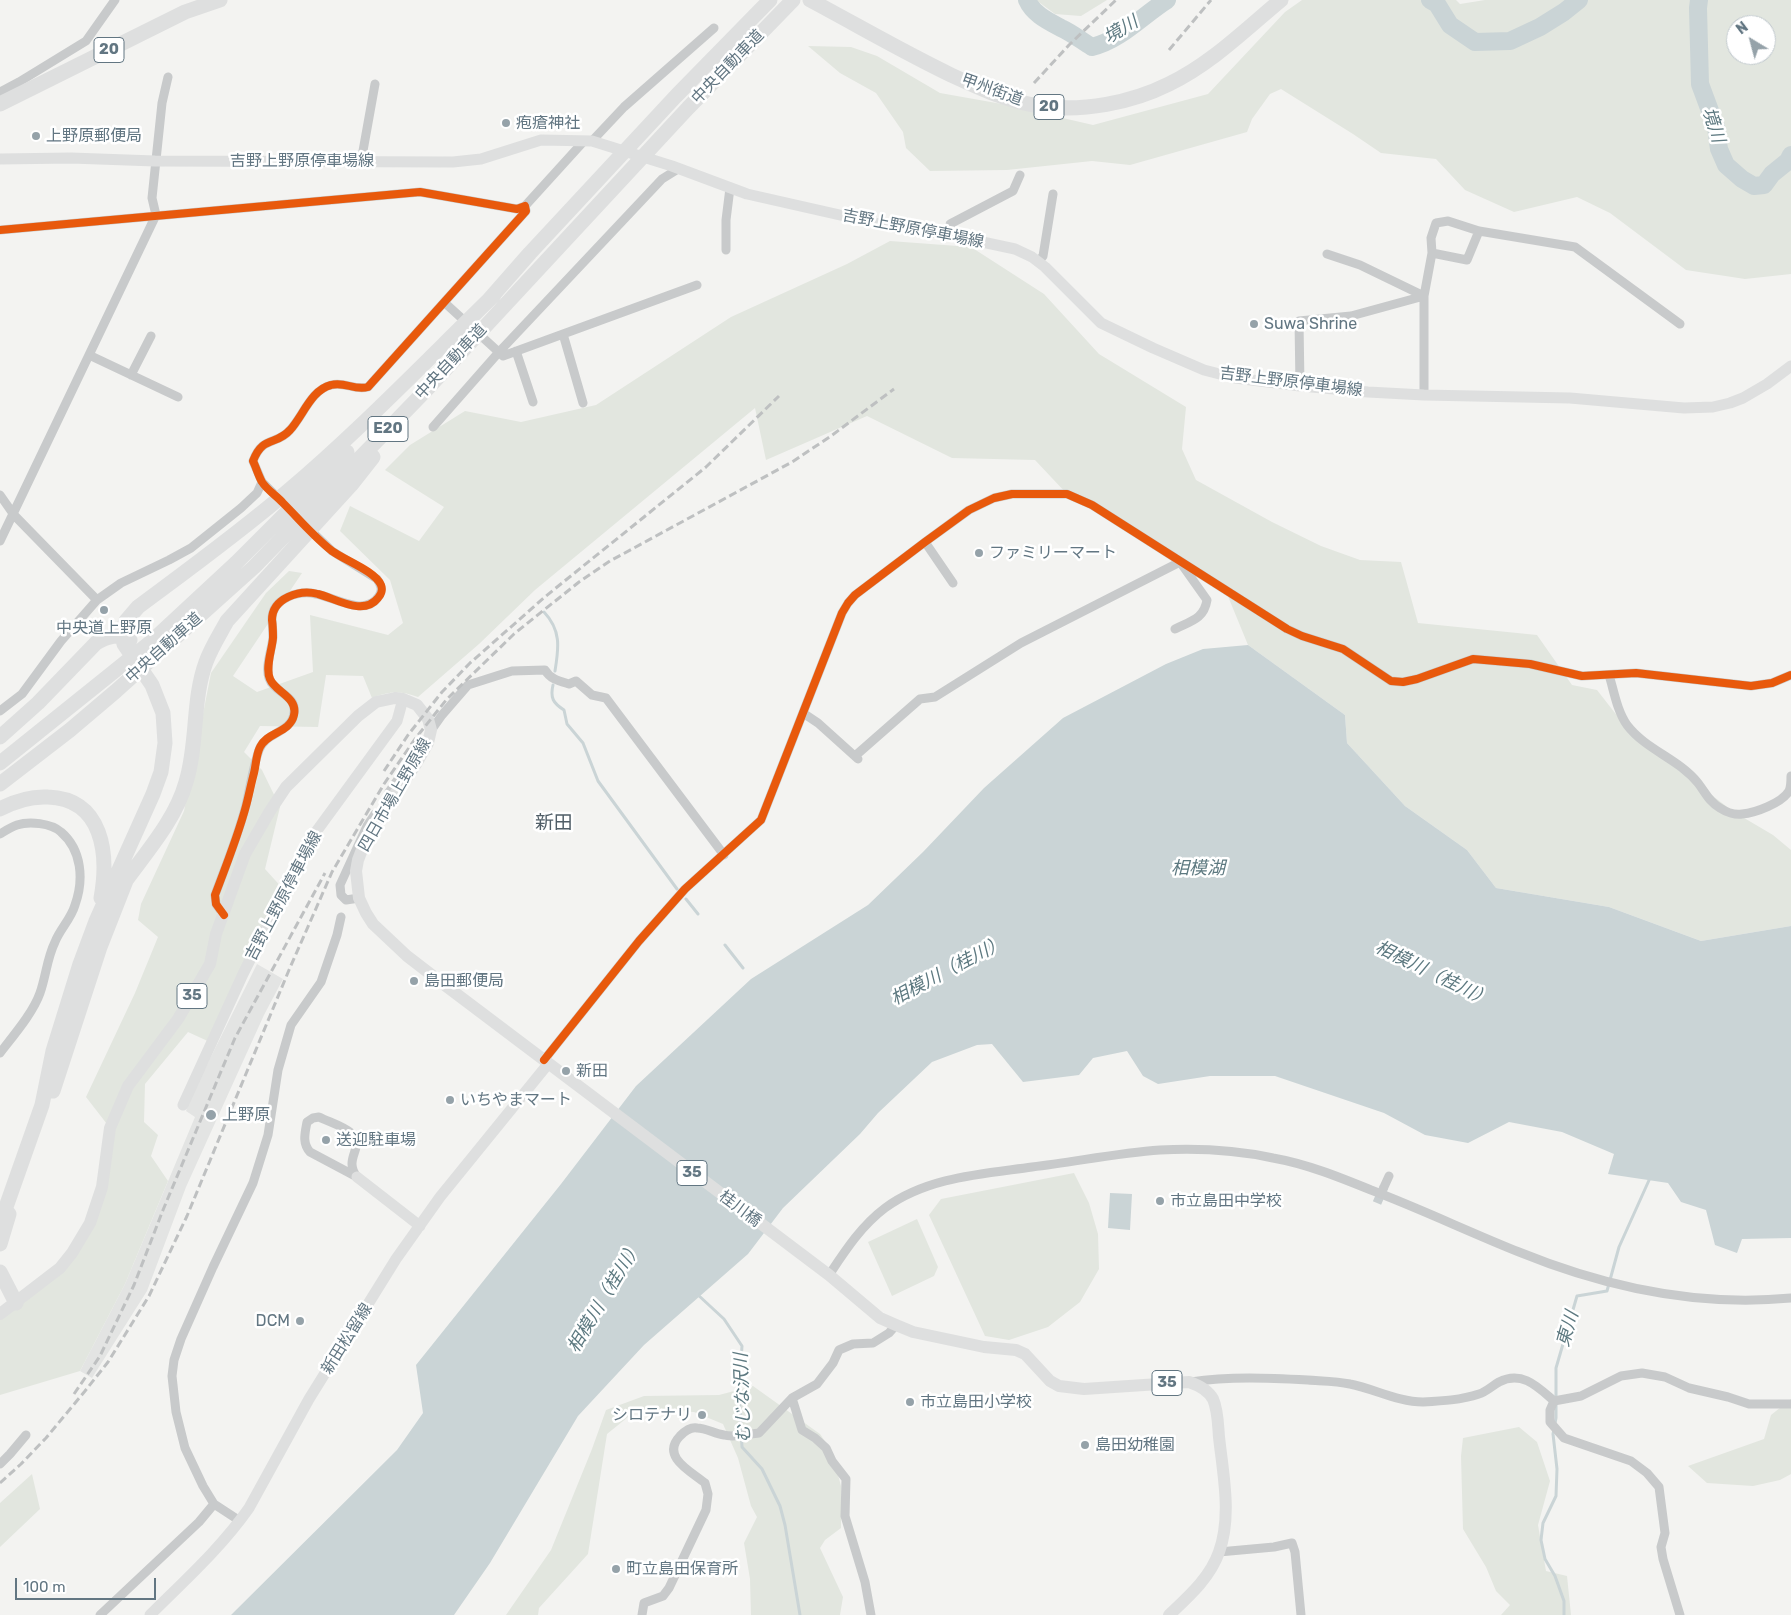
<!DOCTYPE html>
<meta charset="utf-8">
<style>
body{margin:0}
#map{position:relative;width:1791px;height:1615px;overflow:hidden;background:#f3f3f1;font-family:Rubik,sans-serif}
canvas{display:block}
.north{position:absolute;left:1726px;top:15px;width:50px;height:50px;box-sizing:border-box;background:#fff;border:1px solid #c0c8cd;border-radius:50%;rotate:323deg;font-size:14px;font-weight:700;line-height:20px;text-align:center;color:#627682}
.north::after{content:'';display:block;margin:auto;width:18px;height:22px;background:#95a2a9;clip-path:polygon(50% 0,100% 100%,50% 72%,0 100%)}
.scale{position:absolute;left:15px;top:1578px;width:141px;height:22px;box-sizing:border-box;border:2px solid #627682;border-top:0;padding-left:6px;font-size:15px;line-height:18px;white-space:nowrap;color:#627682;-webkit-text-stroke:4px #fff;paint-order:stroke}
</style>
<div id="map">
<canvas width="1791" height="1615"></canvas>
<div class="north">N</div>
<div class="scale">100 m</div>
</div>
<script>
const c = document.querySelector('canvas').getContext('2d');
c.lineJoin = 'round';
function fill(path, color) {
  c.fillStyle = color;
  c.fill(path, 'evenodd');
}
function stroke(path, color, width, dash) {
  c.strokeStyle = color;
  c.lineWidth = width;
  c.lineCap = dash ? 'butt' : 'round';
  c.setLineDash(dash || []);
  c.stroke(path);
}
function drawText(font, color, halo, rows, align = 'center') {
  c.font = font + ' Rubik,"Noto Sans JP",sans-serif';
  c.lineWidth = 5;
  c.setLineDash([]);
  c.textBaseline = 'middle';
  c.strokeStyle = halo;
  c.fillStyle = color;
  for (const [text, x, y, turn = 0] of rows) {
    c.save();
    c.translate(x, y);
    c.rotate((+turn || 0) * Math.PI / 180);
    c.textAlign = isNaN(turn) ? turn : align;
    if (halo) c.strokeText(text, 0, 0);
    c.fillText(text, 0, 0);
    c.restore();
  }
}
fill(new Path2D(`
 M257,964L283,979L264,1015L186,1187L147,1291L92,1378L80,1371L125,1284L195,1117L186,1111L192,1095Z`), '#e3e4e3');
fill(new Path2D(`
 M1036,0H1107L1081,16L1055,14Z
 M1302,0H1456L1460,4L1485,0H1791V274L1745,279L1686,270L1610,213L1577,197L1514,212L1465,190L1436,159L1381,153L1353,134L1281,89L1270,94L1252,119L1247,132L1130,165L1092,161L1007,170L930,171L906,148L903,132L876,93L840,73L808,46L851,47L877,56L940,93L1002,104L1093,125L1208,94L1285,12ZM1736,25H1766V55H1736Z
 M890,241L971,247L1044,294L1099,354L1186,407L1182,449L1196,480L1272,522L1321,546L1360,560L1401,562L1418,623L1537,635L1572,685L1597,690L1633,736L1734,812L1773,835L1791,850V926L1701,941L1609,907L1496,888L1467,850L1405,806L1347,743L1345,715L1248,645L1225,589L1067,494L1035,460L952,458L867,416L766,460L755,408L535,590L479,644L418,697C400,691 391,691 372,698L363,676L326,675L318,727L260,726L244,752L262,770L280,807L265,869L285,891L212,1043L188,1032L145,1084L144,1122L158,1135L151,1156L168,1181L125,1284L80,1371L0,1395V1314L60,1268L90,1223L110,1128L86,1097L135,993L158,937L138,920L141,904L184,811L211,673L266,593L289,571L302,573L233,676L257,692L313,672L310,615L388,635L403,623L390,580L340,531L350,506L419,541L444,507L385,470L410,445L465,411L521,422L596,405L731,317L847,264Z
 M1074,1173L1089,1203L1098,1234L1099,1269L1080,1302L1048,1327L1009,1340L985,1336L929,1215L941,1199Z
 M917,1219L938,1267L934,1276L892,1296L868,1242Z
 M753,1386L820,1434L832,1452L841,1486V1528L825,1540L820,1548L843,1597L840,1615H751L750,1579L744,1543L757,1517L751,1506L738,1458L723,1424L694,1412L638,1409L607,1434L588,1554L539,1608L538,1615H506L551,1550L592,1449L606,1410L644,1396L719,1395Z
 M1791,1399V1474L1780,1480L1753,1486L1707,1483L1688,1466L1764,1439L1771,1415Z
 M1519,1427L1537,1442L1550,1481L1538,1525L1546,1571L1567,1576L1571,1615H1501L1510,1605L1496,1591L1486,1567L1463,1529L1461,1456L1463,1438Z
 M32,1474L40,1509L0,1547V1503Z`), '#e2e6df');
fill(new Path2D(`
 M1248,645L1345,715L1347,743L1405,806L1467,850L1496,888L1609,907L1701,941L1791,926V1238L1742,1239L1737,1253L1715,1245L1706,1210L1681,1202L1668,1183L1608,1174L1614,1154L1562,1132L1509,1122L1468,1143L1425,1135L1384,1113L1275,1076H1210L1158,1084L1143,1076L1127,1051L1093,1058L1079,1075L1023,1082L992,1044L977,1045L932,1062L878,1113L860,1134L783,1208L748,1254L644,1345L578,1416L490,1563L454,1615H231L397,1450L423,1413L416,1365L561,1184L636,1086L751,979L868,905L923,852L984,788L1063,718L1166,664L1203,649Z
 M1110,1193L1132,1194L1130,1230L1108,1228Z`), '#cad4d6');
stroke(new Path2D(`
 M544,612C561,630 559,647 555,671
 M553,685C550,698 553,703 564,710L567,724L583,743L598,781L677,889
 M686,899L698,914
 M725,945L743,968
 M697,1294L724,1319L742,1346L739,1391L742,1447L762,1469L780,1506L785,1525L800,1615
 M1564,1615V1601L1555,1576L1545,1559L1541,1540L1543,1523L1556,1496L1557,1469L1553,1434L1556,1418V1368L1577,1296L1607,1291L1619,1247L1650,1178`), '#cad4d6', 3);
stroke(new Path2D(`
 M1027,0C1033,14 1048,21 1061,28C1072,33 1082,41 1092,47C1121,40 1143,15 1167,0
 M1430,0L1437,4L1450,25L1475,42L1510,41L1540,27L1564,12L1579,0
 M1699,0L1698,8L1700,84L1716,127L1719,149L1726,165L1742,179L1754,186L1764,185L1772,174L1788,161L1791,155`), '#cad4d6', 18);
stroke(new Path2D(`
 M1377,1203L1384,1187`), '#c8ced0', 9, [9, 4.5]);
stroke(new Path2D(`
 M0,92L19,82L86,41L115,0
 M592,141L624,107L714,28
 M361,162L375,84
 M525,206L584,141
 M0,230L420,192L517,209L525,206L526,211L368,387C354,391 345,381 331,385C311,390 303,416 290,430C276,446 263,435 253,461L262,482L281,501
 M950,235V224L1013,191L1020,175
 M726,250V220L730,188
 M1432,253L1467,260L1479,231
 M1327,254L1360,265L1424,296
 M1038,262L1043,256L1053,194
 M445,303L503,356L697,285
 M563,334L583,403
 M516,351L533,402
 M89,355L178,397
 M131,375L151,336
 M1300,386L1299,321L1351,316L1424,296
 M1424,395V296L1432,253L1431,238L1436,223L1448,221L1479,231L1575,247L1680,324
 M433,427L499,352L662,179L678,169
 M0,495L14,515L97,600
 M0,541L156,215L152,198L162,103L168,77
 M925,542L953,583
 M1609,675C1614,691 1617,711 1627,725C1646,750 1679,759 1698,783C1705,792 1709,802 1720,808C1726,812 1735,815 1742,814C1755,813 1782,803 1789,791C1791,787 1791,781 1791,776
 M0,711L22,694L61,641L97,600L121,583L169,560L191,548L241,508L257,493L262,482
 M803,713L818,723L858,759
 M430,732L442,715L468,685L512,671L545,670C550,679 559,681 569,684L576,681L592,695L606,698L724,855
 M855,756L920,699L935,697L1021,643L1180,562L1207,600C1204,619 1191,621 1175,629
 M389,792L419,749
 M0,834C5,831 11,827 17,825C29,821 51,823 61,832C82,850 84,880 75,905C71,919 60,929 55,942C47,958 46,976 40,993C33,1013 13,1036 0,1053
 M359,898L346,900L341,895L340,885L367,826L375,814
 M224,915L216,904L215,895C226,865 238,836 246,805C250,788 253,767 259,750C265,732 292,733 294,713C297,695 274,693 269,678C265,666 272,649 273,637C273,630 272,624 272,618C273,598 299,590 316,594C335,597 365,618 379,596C383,590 381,585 377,579L332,551L308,528
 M544,1060L639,941L685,889L761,820L842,613L848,603L855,595L925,542L969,510L994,498L1012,494H1067L1092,505L1287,629L1302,636L1343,649L1391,681L1403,682L1417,679L1473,659L1530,664L1582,676L1636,673L1751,686L1772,683L1791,675
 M319,1117C329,1122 343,1126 351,1133C367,1146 342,1158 357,1177L310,1152C302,1143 305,1133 307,1122L313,1118Z
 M1384,1187L1389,1176
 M829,1275C845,1251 861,1226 885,1208C927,1177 982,1174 1032,1167C1075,1162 1117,1153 1160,1150C1198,1148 1236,1150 1273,1158C1307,1164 1339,1177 1371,1190C1421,1209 1469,1232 1519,1252C1605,1287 1698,1307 1791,1298
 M1191,1382C1229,1376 1270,1378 1308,1380C1322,1381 1337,1381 1350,1384C1375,1389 1398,1402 1423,1402C1442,1401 1461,1400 1479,1394C1486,1392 1492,1386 1499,1382C1522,1370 1538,1387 1554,1401
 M792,1398L802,1430L815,1438L826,1448L832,1461L846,1479L845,1516L865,1582L871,1615
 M1554,1401L1550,1410V1422L1564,1438L1631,1461L1647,1473L1659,1487L1665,1533L1661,1547L1663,1559L1680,1615
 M1554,1401L1581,1396L1621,1376L1642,1373L1665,1377L1689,1388L1728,1397L1749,1404H1791
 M0,1464L10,1454L26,1435
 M240,1521L214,1504L203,1486L185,1448L176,1412L172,1376L174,1360L181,1339L213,1267L253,1183L268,1135L278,1070L291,1025L321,982L337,935L341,917
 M1219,1552L1274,1547L1292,1543L1295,1552L1301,1615
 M100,1615L199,1522L214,1504
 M642,1615L644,1603L663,1596L669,1588L706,1510L708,1494L705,1483C692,1472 660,1457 680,1436C684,1432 691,1427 697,1428C706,1428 715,1434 724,1435C734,1438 748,1434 759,1433L792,1398L817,1384L833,1363L839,1350L853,1344L873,1343L889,1333L896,1325`), '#c8cacb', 9);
stroke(new Path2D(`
 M0,159L71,158L155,161L453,162L481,159L541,140L592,141L672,166L747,194L893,227L945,234L1015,249L1032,257L1045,267L1101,323L1153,348L1204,370L1235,378L1300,386L1368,392L1424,395L1570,398L1684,408L1713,407L1730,403L1743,398L1767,384L1791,366
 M183,1105L243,974L310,840L397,721L403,699
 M357,1177L420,1226
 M150,1615C184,1581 221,1548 249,1508L309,1399L396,1259L440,1197L548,1064`), '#dedfdf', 11);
stroke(new Path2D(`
 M0,1314L60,1268L72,1253L90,1223L102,1187L110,1128L128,1086L178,1019L210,964L216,934L245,854L270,811L286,787L358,716L376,702L395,698L403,699L417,705L428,719L431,730L428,743L416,764L384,810L363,847L358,860L356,871L359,898L366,913L373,924L407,956L446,986L829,1275L880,1318L896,1325L913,1332L984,1347L1016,1350L1025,1354L1050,1381L1059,1386L1084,1389L1189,1382C1198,1385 1208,1390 1213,1399C1218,1410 1218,1425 1219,1437C1223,1474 1232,1516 1219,1552C1210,1578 1188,1597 1169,1615`), '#dedfdf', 12);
stroke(new Path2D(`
 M810,0C857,25 903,52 951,75C979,88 1009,102 1040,106C1083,112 1131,103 1169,84C1211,64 1246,29 1281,0
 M0,104L185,12L220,0
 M487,302L530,253L676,96L770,0
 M0,737L38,703L96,643C108,636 118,633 130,640
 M0,763L152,641L236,563L347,452
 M0,784L70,730L116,691L254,567L429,387L688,108L793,0
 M0,809C15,801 31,796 48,797C103,799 109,854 101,898
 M127,879C149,849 176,818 186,782C198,743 192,700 206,662C211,648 220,634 227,621L351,485L373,457
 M53,1091L100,947L131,868
 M0,1224L42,1105L53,1051L80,964L96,921L153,794L161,772L165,743L163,713L152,685L124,644L122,636L123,628L126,621L138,607C189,569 240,532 288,491C360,430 426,361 494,295
 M0,1244L9,1214
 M0,1272L16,1303`), '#dedfdf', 15);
stroke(new Path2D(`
 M1169,50L1211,0
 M1034,83L1069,45L1116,0
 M384,771L408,735L442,692L470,663L546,596L706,467L779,396
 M74,1394L100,1356L134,1285L163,1210L235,1038L325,873
 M0,1483L21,1464L46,1438L85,1391L108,1362L149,1296L187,1216L289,970L332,872L384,784L415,739L447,699L514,634L579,582L610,561L792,462L831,436L894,389`), '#bec0c1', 3, [8, 4]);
stroke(new Path2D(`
 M0,230L420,192L517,209L525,206L526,211L368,387C354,391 345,381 331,385C311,390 303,416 290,430C276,446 263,435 253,461C256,467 258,475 262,482C267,490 277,496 283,503C299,519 314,537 332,551C344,560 375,571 381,585C383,590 381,595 378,598C363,617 335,598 318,594C300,589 272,598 272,620C273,626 273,632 273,638C272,650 265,668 270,679C275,692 298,697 294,715C290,733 267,732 260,747C256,755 256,765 254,773C251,784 249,795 246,806C238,836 226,866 215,895L216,904L224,915
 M544,1060L639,941L685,889L761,820L842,613L848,603L855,595L925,542L969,510L994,498L1012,494H1067L1092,505L1287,629L1302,636L1343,649L1391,681L1403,682L1417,679L1473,659L1530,664L1582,676L1636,673L1751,686L1772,683L1791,675`), '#e8590c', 8);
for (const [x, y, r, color] of [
 [506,123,5,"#95a2a9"],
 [36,136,5,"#95a2a9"],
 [1254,324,5,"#95a2a9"],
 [979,553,5,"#95a2a9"],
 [104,610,5,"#95a2a9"],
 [414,981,5,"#95a2a9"],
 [566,1071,5,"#95a2a9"],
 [450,1100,5,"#95a2a9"],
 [211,1115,6,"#95a2a9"],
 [326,1140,5,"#95a2a9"],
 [1160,1201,5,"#95a2a9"],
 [300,1321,5,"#95a2a9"],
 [910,1402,5,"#95a2a9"],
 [702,1415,5,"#95a2a9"],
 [1085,1445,5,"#95a2a9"],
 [616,1569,5,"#95a2a9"]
]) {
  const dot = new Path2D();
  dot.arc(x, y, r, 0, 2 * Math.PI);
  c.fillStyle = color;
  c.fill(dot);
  stroke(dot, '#fff', 2);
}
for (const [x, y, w] of [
 [109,50,30],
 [1049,107,30],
 [388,429,40],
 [192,996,30],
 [692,1173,30],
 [1167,1383,30]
]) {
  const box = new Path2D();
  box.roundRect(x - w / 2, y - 12.5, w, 25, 4);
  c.fillStyle = '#fff';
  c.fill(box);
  stroke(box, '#627682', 1);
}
drawText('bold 15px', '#627682', null, [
 ["20",109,50],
 ["20",1049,107],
 ["E20",388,429],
 ["35",192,996],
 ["35",692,1173],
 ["35",1167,1383]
]);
drawText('16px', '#627682', '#fff', [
 ["中央自動車道",728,67,-46],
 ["甲州街道",992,90,20],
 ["吉野上野原停車場線",302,161],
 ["吉野上野原停車場線",913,229,11],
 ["中央自動車道",451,362,-47],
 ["吉野上野原停車場線",1291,382,7],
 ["中央自動車道",164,648,-42],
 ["四日市場上野原線",395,795,-60],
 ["吉野上野原停車場線",284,896,-62],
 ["桂川橋",740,1209,37],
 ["新田松留線",347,1339,-58]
]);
drawText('16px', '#627682', '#fff', [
 ["疱瘡神社",516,123],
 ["上野原郵便局",46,136],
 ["Suwa Shrine",1264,324],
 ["ファミリーマート",989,553],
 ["中央道上野原",104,628,"center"],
 ["島田郵便局",424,981],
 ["新田",576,1071],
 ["いちやまマート",460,1100],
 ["上野原",222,1115],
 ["送迎駐車場",336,1140],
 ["市立島田中学校",1170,1201],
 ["DCM",290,1321,"right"],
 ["市立島田小学校",920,1402],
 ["シロテナリ",692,1415,"right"],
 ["島田幼稚園",1095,1445],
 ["町立島田保育所",626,1569]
], 'left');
drawText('italic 18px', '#5d7980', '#fff', [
 ["境川",1121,30,-31],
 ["境川",1713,125,72],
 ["相模湖",1198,869],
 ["相模川（桂川）",948,971,-28],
 ["相模川（桂川）",1433,974,26],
 ["相模川（桂川）",605,1297,-59],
 ["東川",1568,1329,-74],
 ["むじな沢川",743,1398,-92]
]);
drawText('19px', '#505e67', '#fff', [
 ["新田",554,824]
]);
</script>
